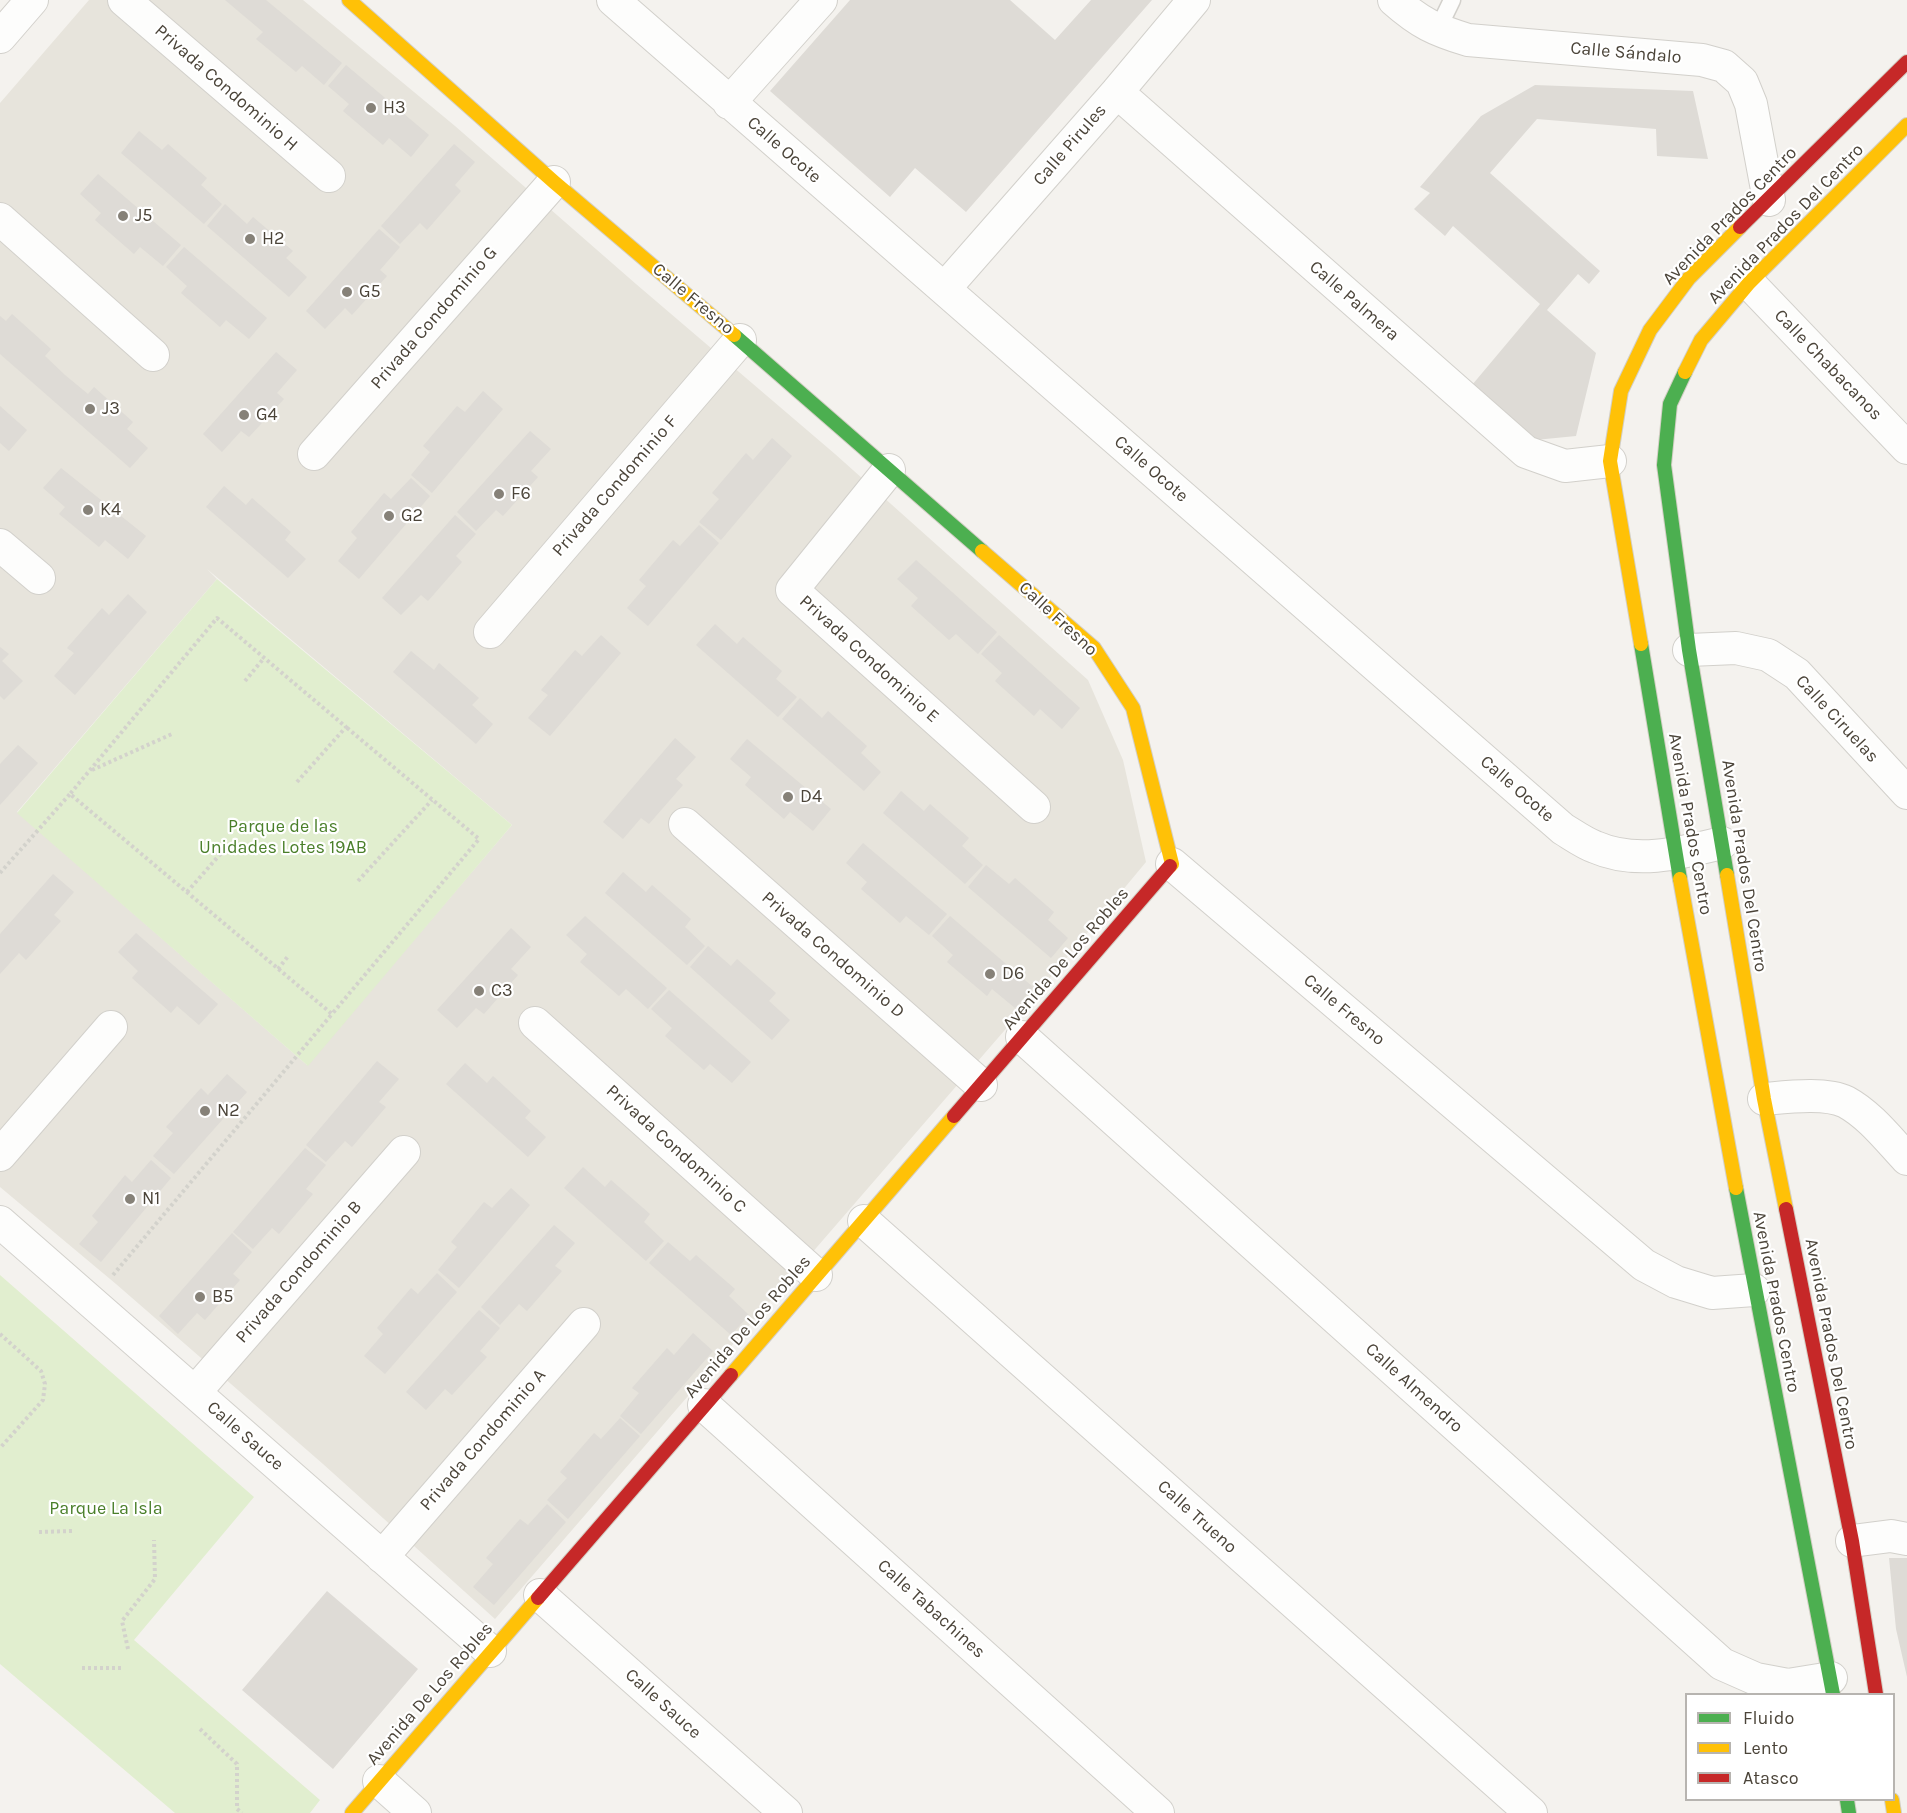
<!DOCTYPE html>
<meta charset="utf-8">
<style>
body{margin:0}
#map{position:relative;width:1907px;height:1813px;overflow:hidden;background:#f4f2ee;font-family:Karla,sans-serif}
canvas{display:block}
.legend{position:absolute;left:1685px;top:1693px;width:210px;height:108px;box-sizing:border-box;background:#fff;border:2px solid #b7b4b0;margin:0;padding:8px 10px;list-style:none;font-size:18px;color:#4b4439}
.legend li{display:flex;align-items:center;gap:12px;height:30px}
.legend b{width:30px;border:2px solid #b7b4b0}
</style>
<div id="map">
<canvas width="1907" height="1813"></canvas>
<ul class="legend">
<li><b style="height:8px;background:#4caf50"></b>Fluido</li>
<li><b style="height:8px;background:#ffc107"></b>Lento</li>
<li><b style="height:8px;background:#c62828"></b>Atasco</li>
</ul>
</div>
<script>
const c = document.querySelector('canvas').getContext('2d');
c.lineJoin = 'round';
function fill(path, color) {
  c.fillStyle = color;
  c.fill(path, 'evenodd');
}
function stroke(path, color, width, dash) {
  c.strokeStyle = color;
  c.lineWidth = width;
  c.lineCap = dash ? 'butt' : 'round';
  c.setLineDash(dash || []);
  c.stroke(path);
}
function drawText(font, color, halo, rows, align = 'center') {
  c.font = font + ' Karla,sans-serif';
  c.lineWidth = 4.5;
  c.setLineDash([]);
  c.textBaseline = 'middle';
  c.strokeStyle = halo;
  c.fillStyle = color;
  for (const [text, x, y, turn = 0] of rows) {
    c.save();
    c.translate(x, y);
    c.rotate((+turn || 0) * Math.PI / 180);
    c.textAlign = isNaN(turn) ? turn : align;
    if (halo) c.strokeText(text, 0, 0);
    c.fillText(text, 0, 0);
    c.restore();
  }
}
fill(new Path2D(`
 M89,0H303L455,126L636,284L835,454L1088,680L1123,760L1146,862L1049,979L495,1619L323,1464L116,1284L0,1187V103ZM207,569L512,825L307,1065L17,812L217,579Z`), '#e7e4dc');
fill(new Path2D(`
 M217,579L512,825L308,1066L17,813Z
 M0,1275L254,1497L134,1640L320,1800L310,1813H175L0,1664Z`), '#e1eecf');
fill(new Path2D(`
 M225,0H266L342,63L324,85L302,66L296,72L256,39L263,32Z
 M850,0H1010L1055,40L1091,0H1152L966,212L915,168L890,197L770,91Z
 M346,65L429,135L411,157L389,138L383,145L343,111L349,104L328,86Z
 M1535,85L1693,91L1708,159L1657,156L1656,129L1537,119L1490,173L1600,271L1589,284L1578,274L1547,310L1596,353L1576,436L1525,441L1467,391L1540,304L1453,226L1445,236L1414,209L1430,193L1420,187L1481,116Z
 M139,131L162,150L168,144L207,178L201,185L222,204L204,224L121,153Z
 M454,144L475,162L455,185L461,191L427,230L420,223L400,244L381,226Z
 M98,174L181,245L163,266L140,247L134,254L95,220L101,213L80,194Z
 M225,204L247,224L253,217L293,251L286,258L307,277L289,297L207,226Z
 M379,229L400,247L380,270L387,276L352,315L345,308L325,329L306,311Z
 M184,247L267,318L249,339L226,320L220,327L181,293L187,286L166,267Z
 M12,314L51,349L45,356L65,375L88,394L94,387L133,422L127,429L148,448L130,468L0,354V316L6,321Z
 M276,352L297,370L277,393L284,399L249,437L241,431L222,452L203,434Z
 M483,391L503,409L432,493L411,475L430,452L423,446L457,406L465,412Z
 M0,406L27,430L9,451L0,443Z
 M530,431L551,449L531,471L538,477L503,516L496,510L476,531L457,512Z
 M772,438L792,456L721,540L699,522L719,499L712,493L746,453L753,460Z
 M61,468L146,536L128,559L105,540L99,547L59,514L65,507L43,488Z
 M411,478L430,496L359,579L338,561L357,538L351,532L384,493L391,499Z
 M224,486L246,505L252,498L291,532L285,540L306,559L288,578L206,507Z
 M455,515L476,534L456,556L462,562L428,601L421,595L401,615L382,598Z
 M699,525L719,543L648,626L627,608L646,586L639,580L673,540L680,546Z
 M916,560L997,632L978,654L956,634L949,640L911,606L918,598L897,579Z
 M128,594L147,612L75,695L54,676L74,653L67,648L102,608L109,615Z
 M715,624L737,644L743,637L782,671L776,679L797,697L778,717L696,645Z
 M601,635L621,653L550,736L528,718L548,695L541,690L575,650L582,656Z
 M999,635L1080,708L1062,729L1040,709L1034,716L995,681L1002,673L981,654Z
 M0,647L9,654L2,661L23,681L4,700L0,696Z
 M411,651L434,670L439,663L479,698L472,705L493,724L476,744L393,672Z
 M800,698L822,718L828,711L867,746L861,753L881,772L864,791L782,719Z
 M675,738L696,757L676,779L683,785L649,824L641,818L623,839L603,822Z
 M747,739L831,809L813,831L790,812L784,819L745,785L751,777L730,759Z
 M18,745L38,763L0,805V764Z
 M901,791L924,811L930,804L969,838L962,846L983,865L965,884L883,813Z
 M863,843L947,914L929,935L906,916L900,923L861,889L867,882L846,863Z
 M986,865L1009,884L1015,878L1054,912L1048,920L1068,938L1051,958L968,887Z
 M623,872L646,892L652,885L691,919L685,927L705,946L687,965L605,893Z
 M53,874L74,892L54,915L61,921L26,960L19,953L0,974V934Z
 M585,916L667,988L648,1009L626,989L619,996L580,962L587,954L566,935Z
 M950,916L1033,987L1015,1008L992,989L987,996L947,962L953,955L932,936Z
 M511,928L531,947L511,969L518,975L484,1014L476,1008L457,1028L437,1010Z
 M136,933L218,1004L199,1025L177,1006L171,1013L132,978L138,971L118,952Z
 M708,946L731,966L737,959L776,993L769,1001L790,1020L772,1040L690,967Z
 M669,990L751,1062L732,1083L710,1064L704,1070L665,1036L672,1028L651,1009Z
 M377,1061L399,1079L379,1102L386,1107L352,1147L345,1141L326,1162L306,1145Z
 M465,1063L487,1083L493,1076L531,1111L525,1118L546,1137L528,1157L446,1084Z
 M227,1074L247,1092L174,1174L153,1156L173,1133L166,1127L201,1088L208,1095Z
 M305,1148L326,1165L306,1189L313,1194L279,1234L272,1228L253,1249L233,1232Z
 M151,1160L171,1178L101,1262L79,1244L98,1222L92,1216L125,1175L132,1182Z
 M583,1167L605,1187L611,1180L650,1214L644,1222L664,1241L646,1261L564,1188Z
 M511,1188L530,1205L459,1288L438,1270L457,1247L451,1242L484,1202L492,1208Z
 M554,1225L575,1243L555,1266L562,1271L527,1311L519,1304L500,1325L481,1307Z
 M232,1233L252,1252L233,1274L240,1280L205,1320L197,1313L178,1334L159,1316Z
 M668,1242L690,1261L696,1255L735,1289L729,1296L749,1315L731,1335L649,1263Z
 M437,1273L457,1292L385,1374L364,1356L383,1334L377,1328L411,1288L418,1294Z
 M479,1310L500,1328L480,1351L487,1357L452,1395L445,1389L426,1410L406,1392Z
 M693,1333L713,1351L641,1434L620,1416L639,1393L632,1388L667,1348L674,1355Z
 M620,1418L640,1436L568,1519L547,1500L567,1478L560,1472L594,1433L601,1439Z
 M547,1504L566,1522L494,1605L473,1587L493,1564L486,1558L520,1519L528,1525Z
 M1889,1558H1907V1677L1896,1629Z
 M327,1591L418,1669L333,1769L242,1690Z`), '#dedbd6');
const lane = new Path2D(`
 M1437,31L1452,0`);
const street = new Path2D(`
 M124,0L329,176
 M613,0L1563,829C1573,835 1584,843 1595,847C1636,865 1681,853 1722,843
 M1394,0C1420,23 1435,30 1468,40L1702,60L1724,66L1742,82L1751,104L1769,200
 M0,37L32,0
 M1117,92L1526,452L1565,466L1610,461
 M729,103L821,0
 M0,219L153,355
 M1749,283L1907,448
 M945,288L1117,92L1194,0
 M314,454L554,182
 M889,470L792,590L1034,807
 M0,545L39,578
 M490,632L740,340
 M1689,650L1736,648L1768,655L1797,674L1907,793
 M685,824L981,1085
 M1172,864L1644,1265L1676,1282L1712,1293L1754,1290
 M535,1023L816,1275
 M1022,1037L1722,1664L1756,1679L1788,1685L1831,1678
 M1764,1099C1787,1097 1826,1092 1846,1102C1870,1115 1889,1140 1907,1159
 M0,1155L111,1027
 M864,1221L1531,1813
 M0,1222L490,1651
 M195,1392L404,1152
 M704,1405L1158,1813
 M1852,1541L1891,1536L1907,1539
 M382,1557L584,1324
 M540,1595L786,1813
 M379,1781L415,1813`);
const fast = new Path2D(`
 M734,335L982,551
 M1685,372L1670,404L1664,465L1689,650L1727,875
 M1641,644L1680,879
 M1736,1188L1833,1694
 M1847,1800L1849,1813`);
const slow = new Path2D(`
 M349,0L554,182L734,335
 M1685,372L1701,340L1749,283L1907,125
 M982,551L1094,648L1133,708L1172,864L1170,866
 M1641,644L1610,461L1621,391L1650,330L1689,278L1740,227
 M1727,875L1764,1099L1786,1209
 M1680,879L1736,1188
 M731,1375L954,1116
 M1892,1800L1894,1813
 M352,1813L538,1598`);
const jam = new Path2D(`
 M1740,227L1907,62
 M954,1116L1170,866
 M1786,1209L1852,1541L1876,1694
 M538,1598L731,1375`);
stroke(lane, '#d2d0cb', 19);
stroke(street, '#d2d0cb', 34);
stroke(fast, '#d3cfc5', 16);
stroke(slow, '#d3cfc5', 16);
stroke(jam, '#d3cfc5', 16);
stroke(new Path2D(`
 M245,681L264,658
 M92,770L172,734
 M297,782L346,727L217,618L70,794L332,1014L479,839L346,727
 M0,873L70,794
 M358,881L432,800
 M187,892L223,851
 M278,969L289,955
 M113,1275L332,1014
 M0,1334L41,1371L45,1384L43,1400L0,1448
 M39,1532L72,1531
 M128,1649L122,1621L155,1579L154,1540
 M82,1668H124
 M200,1729L237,1764V1809L242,1813`), '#d3d2cc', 4, [3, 3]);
stroke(lane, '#fdfdfc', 16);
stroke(street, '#fdfdfc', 32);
stroke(fast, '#4caf50', 14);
stroke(slow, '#ffc107', 14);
stroke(jam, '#c62828', 14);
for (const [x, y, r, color] of [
 [371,108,6,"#868178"],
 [123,216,6,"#868178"],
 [250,239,6,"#868178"],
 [347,292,6,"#868178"],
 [90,409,6,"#868178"],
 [244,415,6,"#868178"],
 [499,494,6,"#868178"],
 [88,510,6,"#868178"],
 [389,516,6,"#868178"],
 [788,797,6,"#868178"],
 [990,974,6,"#868178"],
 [479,991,6,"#868178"],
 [205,1111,6,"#868178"],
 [130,1199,6,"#868178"],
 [200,1297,6,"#868178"]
]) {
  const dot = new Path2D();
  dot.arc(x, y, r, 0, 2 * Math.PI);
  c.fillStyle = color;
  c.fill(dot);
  stroke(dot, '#fff', 2);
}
drawText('18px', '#4b4439', '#fff', [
 ["Calle Sándalo",1626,53,5],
 ["Privada Condominio H",226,88,41],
 ["Calle Pirules",1070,145,-49],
 ["Calle Ocote",784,150,41],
 ["Avenida Prados Centro",1730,216,-46],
 ["Avenida Prados Del Centro",1786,224,-46],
 ["Calle Fresno",693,299,40],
 ["Calle Palmera",1354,301,41],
 ["Privada Condominio G",434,318,-49],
 ["Calle Chabacanos",1828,365,46],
 ["Calle Ocote",1151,469,41],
 ["Privada Condominio F",615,486,-49],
 ["Calle Fresno",1058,619,43],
 ["Privada Condominio E",869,659,42],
 ["Calle Ciruelas",1837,719,47],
 ["Calle Ocote",1517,789,41],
 ["Avenida Prados Centro",1690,824,80],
 ["Avenida Prados Del Centro",1744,866,81],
 ["Privada Condominio D",833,955,41],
 ["Avenida De Los Robles",1066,959,-49],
 ["Calle Fresno",1344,1010,40],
 ["Privada Condominio C",676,1149,42],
 ["Privada Condominio B",299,1272,-49],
 ["Avenida Prados Centro",1776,1302,79],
 ["Avenida De Los Robles",748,1327,-49],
 ["Avenida Prados Del Centro",1831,1344,79],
 ["Calle Almendro",1414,1388,42],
 ["Calle Sauce",245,1436,41],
 ["Privada Condominio A",483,1440,-49],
 ["Calle Trueno",1197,1517,42],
 ["Calle Tabachines",931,1609,42],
 ["Avenida De Los Robles",430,1694,-49],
 ["Calle Sauce",663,1704,42]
]);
drawText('18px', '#4b4439', '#fff', [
 ["H3",383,108],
 ["J5",135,216],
 ["H2",262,239],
 ["G5",359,292],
 ["J3",102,409],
 ["G4",256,415],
 ["F6",511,494],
 ["K4",100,510],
 ["G2",401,516],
 ["D4",800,797],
 ["D6",1002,974],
 ["C3",491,991],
 ["N2",217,1111],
 ["N1",142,1199],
 ["B5",212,1297]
], 'left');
drawText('18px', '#4a7f2a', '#fff', [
 ["Parque de las",283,827],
 ["Unidades Lotes 19AB",283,848],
 ["Parque La Isla",106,1509]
]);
</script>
